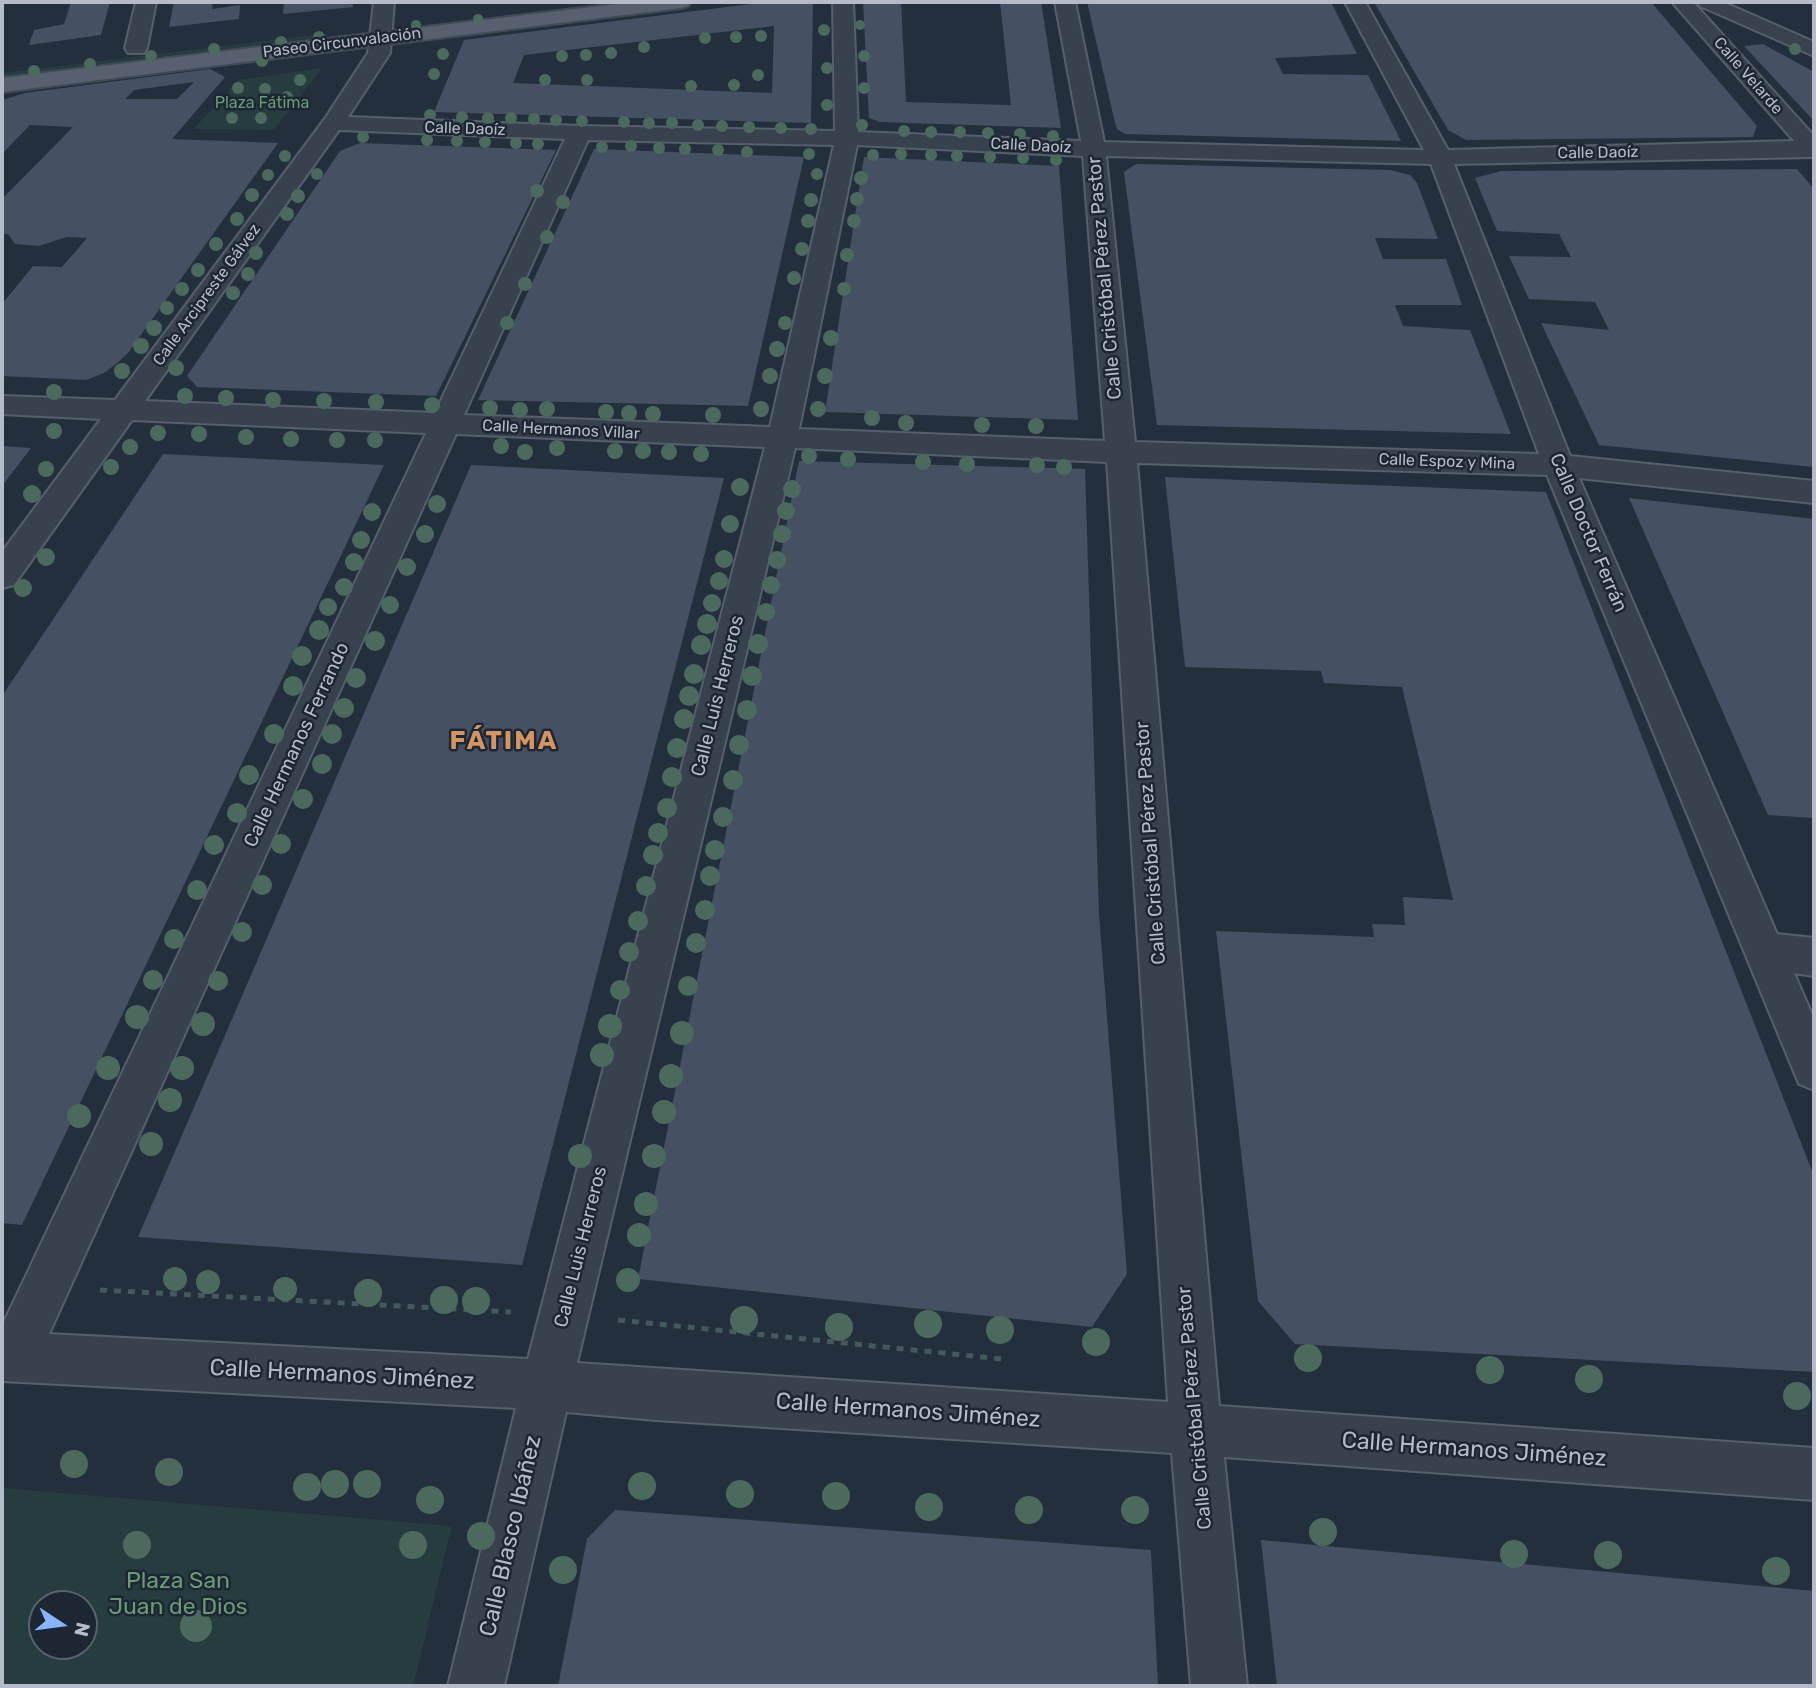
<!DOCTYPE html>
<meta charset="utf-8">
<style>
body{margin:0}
#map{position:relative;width:1816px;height:1688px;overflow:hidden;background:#242f3e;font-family:Rubik,sans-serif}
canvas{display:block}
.frame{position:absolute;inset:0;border:4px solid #b4bcc9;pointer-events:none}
.north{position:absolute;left:28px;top:1590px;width:70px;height:70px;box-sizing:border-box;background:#1d2633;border:2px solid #59626f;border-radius:50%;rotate:103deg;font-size:19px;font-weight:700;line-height:28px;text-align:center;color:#b4bcc9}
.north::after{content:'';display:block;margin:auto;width:24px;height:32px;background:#8ab4f8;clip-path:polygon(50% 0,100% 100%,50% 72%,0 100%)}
</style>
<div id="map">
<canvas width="1816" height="1688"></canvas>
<div class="frame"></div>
<div class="north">N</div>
</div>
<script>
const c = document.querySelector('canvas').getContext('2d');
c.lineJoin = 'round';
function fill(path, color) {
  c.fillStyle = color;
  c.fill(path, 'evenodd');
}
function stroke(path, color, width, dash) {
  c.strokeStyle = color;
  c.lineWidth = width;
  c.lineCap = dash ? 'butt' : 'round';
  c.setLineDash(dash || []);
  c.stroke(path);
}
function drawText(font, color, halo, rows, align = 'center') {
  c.font = font + ' Rubik,sans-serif';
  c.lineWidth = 5;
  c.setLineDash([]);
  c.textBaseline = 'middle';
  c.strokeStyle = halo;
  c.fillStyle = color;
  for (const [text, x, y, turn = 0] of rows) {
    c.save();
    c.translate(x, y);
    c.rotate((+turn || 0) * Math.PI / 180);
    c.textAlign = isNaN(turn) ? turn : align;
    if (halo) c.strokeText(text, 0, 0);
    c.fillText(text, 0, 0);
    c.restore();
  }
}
fill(new Path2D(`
 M313,35V38L2,76V73Z
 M322,68L274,130L194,129L238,80Z
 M2,1488L452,1526L413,1686H2ZM84,1604V1646H42V1604Z`), '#263c3f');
fill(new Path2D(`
 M71,2H110L101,35L29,45L34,30L64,24Z
 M174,2H213L212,9L240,5L239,19L169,27Z
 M284,2H352L353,7L283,14Z
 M767,2H813L811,123L434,112L464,40ZM774,26L772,93L513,83L524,55Z
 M863,2H901L906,102L1011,105L1000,2H1041L1061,128L880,122L869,118Z
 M1087,2H1331L1357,54L1275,58L1283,74L1368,75L1401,141L1125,134L1117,129L1115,123Z
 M1374,2H1651L1757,126L1753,137L1466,140L1448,130Z
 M1763,44L1814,72V121L1744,46Z
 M210,69L225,77L172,139L278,143L128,353L116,364L104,373L86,380L2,376V304L33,266L62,267L87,238L67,237L39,246L15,244L8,234H2V199L73,127L30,125L2,154V100L25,93ZM194,82L177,99H125L134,90Z
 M360,143L556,150L436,396L197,387L187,376L340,151Z
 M594,149L804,157L748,406L478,400Z
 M864,157L1059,166L1078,420L825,412Z
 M1136,164L1390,170L1410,175L1417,183L1438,239L1375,238L1383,259H1446L1462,305H1395L1403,326L1470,330L1511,434L1157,425L1124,172Z
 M1797,169L1814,189V467L1599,445L1541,323L1609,330L1595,302L1529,299L1509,256L1571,257L1559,234L1497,231L1475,178L1501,171Z
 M2,446L31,448L2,486Z
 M163,454L384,465L22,1225L2,1223V696Z
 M799,461L1085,469L1099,914L1127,1274L1092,1327L638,1279Z
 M471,465L724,478L522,1265L138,1237Z
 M1165,477L1546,492L1814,1176V1372L1295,1344L1258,1301L1216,931L1374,937L1372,924L1405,925L1403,897L1453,900L1402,687L1324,683L1321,671L1185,667Z
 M1629,498L1814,519V818L1768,815Z
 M615,1510L1151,1550L1158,1686H558L587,1539Z
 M1261,1540L1814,1591V1686H1277Z`), '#455162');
const street = new Path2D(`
 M136,2H156L147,48L144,53H128L125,48Z
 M374,2H394L390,53L348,117L580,126L835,131L833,2H853L858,132L1081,141L1055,2H1075L1104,142L1424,150L1345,2H1365L1448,150L1794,141L1672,2H1693L1814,136V157L1454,164L1570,456L1814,481V503L1579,478L1777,934L1814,938V976L1794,973L1814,1019V1090L1799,1084L1547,475L1137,463L1219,1406L1814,1448V1500L1224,1457L1247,1686H1191L1172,1453L656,1420L566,1412L504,1686H448L516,1408L2,1381V1326L426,433L132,420L14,585L2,588V552L101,419L2,414V396L115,400L324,120L368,53ZM339,130L565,139L435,413L145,401ZM588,140L834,145L770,427L464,415ZM857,145L1083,156L1105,441L799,429ZM1106,156L1431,164L1539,454L1135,442ZM456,434L765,447L528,1359L49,1334ZM795,448L1107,462L1168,1402L577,1363Z
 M1697,2H1723L1814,42V56L1700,6Z`);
const primary = new Path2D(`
 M633,2H691L688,6L681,8L2,92V78Z`);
stroke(street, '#565f6c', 4);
stroke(primary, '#414a57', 4);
stroke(new Path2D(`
 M100,1290L511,1312
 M618,1320L1002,1359`), '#44595c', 5, [7, 7]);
fill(street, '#38414e');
fill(primary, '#56606e');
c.fillStyle = '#4b6a5d';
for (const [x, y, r] of [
 [478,19,5],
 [416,25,5],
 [860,25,5],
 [824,30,6],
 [761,36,6],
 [319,37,6],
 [736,37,6],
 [705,38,6],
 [281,42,6],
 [644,47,6],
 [214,49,6],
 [1795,49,6],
 [611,53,6],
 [443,54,6],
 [586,55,6],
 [151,56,6],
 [562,56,6],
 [864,56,6],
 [262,61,6],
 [90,64,6],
 [827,68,6],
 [34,71,6],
 [434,74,6],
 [758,75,6],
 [300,80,6],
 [545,80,6],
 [587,80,6],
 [734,85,6],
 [691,86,6],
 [238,88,6],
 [864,88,6],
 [265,89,6],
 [287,97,6],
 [827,105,6],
 [430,115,6],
 [462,117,6],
 [232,118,6],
 [261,118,6],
 [488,118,6],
 [511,118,6],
 [534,119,6],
 [556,120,6],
 [582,121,6],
 [624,122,6],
 [649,123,6],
 [672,123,6],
 [698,125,6],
 [862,125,6],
 [722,126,6],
 [749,127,6],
 [781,128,6],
 [811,129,6],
 [904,131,6],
 [931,132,6],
 [960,132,6],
 [988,133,6],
 [1020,134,6],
 [1053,136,6],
 [363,137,6],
 [427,140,6],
 [457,141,6],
 [485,142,6],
 [516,143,6],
 [538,144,6],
 [631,146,6],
 [602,147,6],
 [659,148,6],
 [685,149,6],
 [718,150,6],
 [747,152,6],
 [809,154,6],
 [901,154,6],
 [873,155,6],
 [931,155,6],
 [285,156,6],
 [957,156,6],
 [990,157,6],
 [1023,158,6],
 [1056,160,6],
 [317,174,6],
 [817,174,6],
 [268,175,6],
 [861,178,7],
 [537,191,7],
 [252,195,7],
 [298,196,7],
 [857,199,7],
 [811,200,7],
 [563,202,7],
 [287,214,7],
 [237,219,7],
 [808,221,7],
 [854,221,7],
 [547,237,7],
 [216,244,7],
 [802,249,7],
 [256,253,7],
 [847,255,7],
 [198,270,7],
 [248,274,7],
 [794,278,7],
 [525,284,7],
 [182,289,7],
 [844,289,7],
 [233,293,7],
 [167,308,7],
 [507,323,7],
 [785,323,7],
 [154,328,8],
 [831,338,8],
 [141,346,8],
 [777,349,8],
 [176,368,8],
 [122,371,8],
 [770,376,8],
 [825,376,8],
 [54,392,8],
 [185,396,8],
 [226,398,8],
 [273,400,8],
 [324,401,8],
 [376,402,8],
 [432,405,8],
 [490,408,8],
 [547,409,8],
 [761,409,8],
 [818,409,8],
 [520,410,8],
 [606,412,8],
 [629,413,8],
 [653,414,8],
 [713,415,8],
 [872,418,8],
 [906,423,8],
 [982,425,8],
 [1036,426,8],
 [54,431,8],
 [158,433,8],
 [199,434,8],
 [246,437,8],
 [291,439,8],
 [337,440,8],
 [375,440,8],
 [501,446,8],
 [130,447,8],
 [557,448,8],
 [615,451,8],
 [643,451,8],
 [525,452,8],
 [669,452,8],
 [701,454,8],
 [809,456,8],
 [848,459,8],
 [923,462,8],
 [967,464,8],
 [1037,465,8],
 [111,467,8],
 [1064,467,8],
 [46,469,8],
 [740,487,9],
 [792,489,9],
 [32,494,9],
 [437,504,9],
 [786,511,9],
 [372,512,9],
 [730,524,9],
 [425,534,9],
 [782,534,9],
 [361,540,9],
 [46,557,9],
 [724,559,9],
 [777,560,9],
 [354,562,9],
 [407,567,9],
 [719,581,9],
 [771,585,9],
 [344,587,9],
 [23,588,9],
 [712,603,9],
 [390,605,9],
 [328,607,9],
 [766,612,9],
 [707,624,10],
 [319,630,10],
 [375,641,10],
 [758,644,10],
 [701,645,10],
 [302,656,10],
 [694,674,10],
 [752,676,10],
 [356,678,10],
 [293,686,10],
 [689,696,10],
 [344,708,10],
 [747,710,10],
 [684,719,10],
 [274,734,10],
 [332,734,10],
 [739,745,10],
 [677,748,10],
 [322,764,10],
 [249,775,10],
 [672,777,10],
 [733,780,10],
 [303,799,10],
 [667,808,10],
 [237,813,10],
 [723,817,10],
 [658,833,10],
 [281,844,10],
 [214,845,10],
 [715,850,10],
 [653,855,10],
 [710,876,10],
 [262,885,10],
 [646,886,10],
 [197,890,10],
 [705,910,10],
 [638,921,10],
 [242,932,10],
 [174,939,10],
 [696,943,10],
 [629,952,10],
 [153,980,10],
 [218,981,10],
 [688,986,10],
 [620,990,10],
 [137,1017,12],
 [203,1024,12],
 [610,1026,12],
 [682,1033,12],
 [602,1055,12],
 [108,1068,12],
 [182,1068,12],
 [671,1076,12],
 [170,1100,12],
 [664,1112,12],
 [79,1116,12],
 [151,1144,12],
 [580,1156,12],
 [654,1156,12],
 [646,1204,12],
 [639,1235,12],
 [175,1279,12],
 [628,1280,12],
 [208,1282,12],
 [285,1289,12],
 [368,1293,14],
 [444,1300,14],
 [476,1301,14],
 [744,1320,14],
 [928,1324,14],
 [839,1327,14],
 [1000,1330,14],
 [1096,1342,14],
 [1308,1358,14],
 [1490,1370,14],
 [1589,1379,14],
 [1797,1396,14],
 [74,1464,14],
 [169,1472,14],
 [335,1484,14],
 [367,1484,14],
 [642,1486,14],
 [307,1487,14],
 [740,1494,14],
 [836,1496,14],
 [430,1500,14],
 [929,1507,14],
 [1029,1510,14],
 [1135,1510,14],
 [1323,1532,14],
 [481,1536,14],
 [137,1545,14],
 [413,1545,14],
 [1514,1554,14],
 [1608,1555,14],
 [563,1570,14],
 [1776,1571,14],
 [196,1626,16]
]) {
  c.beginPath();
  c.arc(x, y, r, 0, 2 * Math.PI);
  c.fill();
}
drawText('16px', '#b4bcc9', '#1d2633', [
 ["Paseo Circunvalación",342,43,-7],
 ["Calle Velarde",1748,76,49],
 ["Calle Daoíz",465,129,2],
 ["Calle Daoíz",1031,146,3],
 ["Calle Daoíz",1598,153,-1],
 ["Calle Arcipreste Gálvez",207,295,-54],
 ["Calle Hermanos Villar",561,430,3],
 ["Calle Espoz y Mina",1447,462,2]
]);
drawText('16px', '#6b9a76', '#1d2633', [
 ["Plaza Fátima",262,103]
]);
drawText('19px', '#b4bcc9', '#1d2633', [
 ["Calle Cristóbal Pérez Pastor",1105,278,-95],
 ["Calle Doctor Ferrán",1588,533,67],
 ["Calle Luis Herreros",718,696,-76],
 ["Calle Hermanos Ferrando",297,745,-65],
 ["Calle Cristóbal Pérez Pastor",1151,843,-94],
 ["Calle Luis Herreros",581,1247,-76],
 ["Calle Cristóbal Pérez Pastor",1195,1408,-95]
]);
drawText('23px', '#b4bcc9', '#1d2633', [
 ["Calle Hermanos Jiménez",342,1375,3],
 ["Calle Hermanos Jiménez",908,1411,4],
 ["Calle Hermanos Jiménez",1474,1450,4],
 ["Calle Blasco Ibáñez",511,1536,-77]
]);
drawText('23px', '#6b9a76', '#1d2633', [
 ["Plaza San",178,1581],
 ["Juan de Dios",178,1607]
]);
c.letterSpacing = '2px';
drawText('bold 26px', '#d59563', '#1d2633', [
 ["FÁTIMA",504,741]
]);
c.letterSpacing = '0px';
</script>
